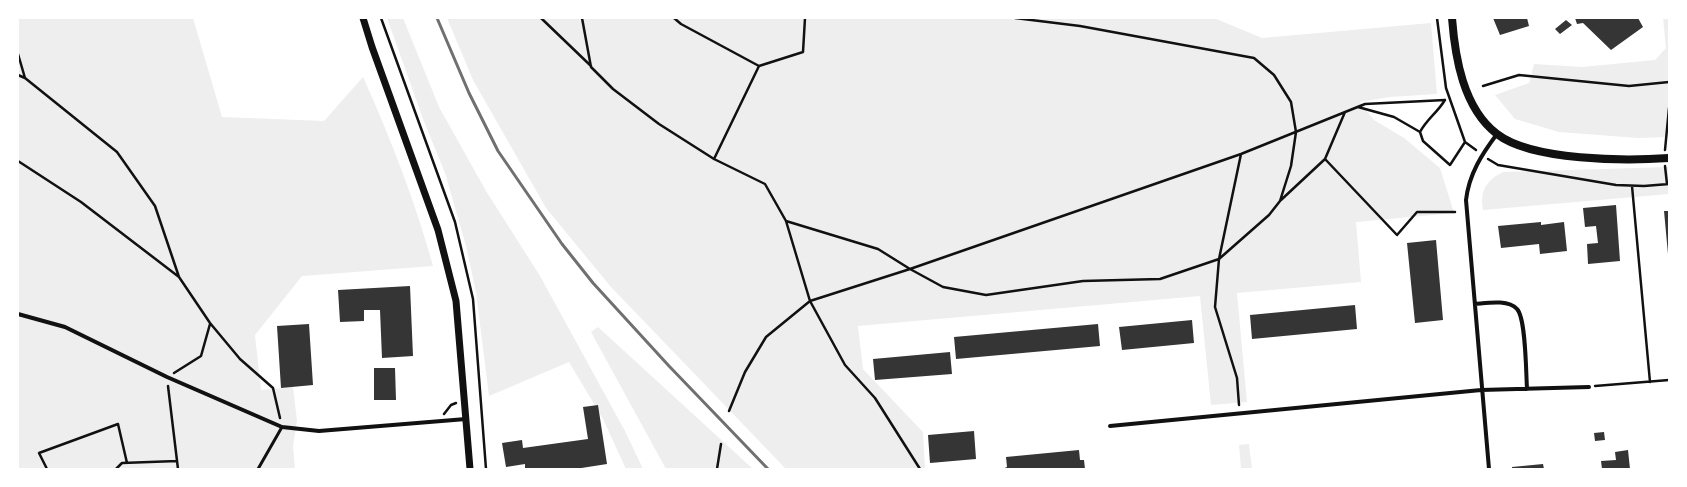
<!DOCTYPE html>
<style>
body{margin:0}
#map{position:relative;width:1687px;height:487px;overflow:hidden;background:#fff;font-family:Jost,sans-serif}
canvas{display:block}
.frame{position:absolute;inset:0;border:19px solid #fff;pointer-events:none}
</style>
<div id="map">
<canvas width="1687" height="487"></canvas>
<div class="frame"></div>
</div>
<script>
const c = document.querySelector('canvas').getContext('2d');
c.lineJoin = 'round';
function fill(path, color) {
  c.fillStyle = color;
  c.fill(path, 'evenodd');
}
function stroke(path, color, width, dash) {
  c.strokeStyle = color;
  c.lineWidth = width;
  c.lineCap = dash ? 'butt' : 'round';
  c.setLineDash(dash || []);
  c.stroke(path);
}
fill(new Path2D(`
 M18,18H193L222,117L324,121L363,77C391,139 415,201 433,266L302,276L255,335L261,390L293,387L297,421L293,446L295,469H18Z
 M387,18H403L439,107L486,191L540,276L625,431L643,469H626L603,419L569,362L489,396L476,292L466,246L445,173L423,119Z
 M447,18H1214L1262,38L1431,23L1437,94L1390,97L1360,102L1374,120L1404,138L1440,168L1454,213L1356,222L1361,282L1237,293L1247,402L1211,405L1200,296L858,326L863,369L923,432L925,469H786L611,287L546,208L473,80Z
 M1663,18H1669V137L1638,138L1559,132L1515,119L1495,95L1529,83L1534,64L1582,67L1655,60L1666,48Z
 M1669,167V194L1483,210C1480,192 1485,181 1503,172Z
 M598,327L753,469H666L591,332Z
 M1249,444L1252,469H1241L1239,445Z`), '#eee');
fill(new Path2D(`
 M1493,18H1527L1529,26L1500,35Z
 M1575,18H1638L1643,27L1611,50L1583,23L1577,24Z
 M1566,20L1572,25L1560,34L1555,29Z
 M1616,205L1620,261L1588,264L1587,244L1598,243L1596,226L1585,227L1583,208Z
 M1664,211H1669V254H1668Z
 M1541,222V225L1564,222L1567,251L1540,254L1539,244L1501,248L1498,226Z
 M1436,240L1443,320L1415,323L1407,243Z
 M410,286L413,356L382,358L380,310H364V321L340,322L338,290Z
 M1355,305L1357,329L1252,339L1250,315Z
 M1192,320L1194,343L1122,350L1119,327Z
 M309,324L313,385L281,388L277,326Z
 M1098,324L1100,346L956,359L954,337Z
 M950,352L952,374L875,380L873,359Z
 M374,368H395L396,400H374Z
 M598,405L607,464L575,469H525V464L506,467L502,443L522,440L523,448L588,439L583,407Z
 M974,431L976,459L930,463L928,435Z
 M1604,432L1605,440L1595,441L1594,433Z
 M1079,450L1080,460H1084L1085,469H1002L1007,467L1006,457Z
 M1628,450L1630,469H1602L1601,461L1616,460L1615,452Z
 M1543,464L1544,469H1512V467Z`), '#353535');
stroke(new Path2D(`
 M381,18L455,222L473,299L486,469
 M541,18L591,66
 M582,18L591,67L613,89L659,124L714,159L765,184L786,221L878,249L910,269L943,287L986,295L1083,281L1160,279L1219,259L1269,215L1280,201L1291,166L1296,132L1291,102L1274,75L1254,58L1080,26L1015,18
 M674,18L681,24L759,66L714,159
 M1437,18L1446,88L1465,142L1476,150
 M18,54L25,78L117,152L155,206L179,277L210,323L240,359L273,388L280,418
 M759,66L803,52L805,18
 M18,75L25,78
 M1483,86L1519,75L1629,86L1669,82
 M1445,100C1437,113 1427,119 1420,132L1423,141L1450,165L1465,142
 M1358,107L1394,117L1420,132
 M1665,150L1669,108
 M1325,159L1397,235L1417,212H1455
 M1488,159L1498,165L1616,185L1644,186L1669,184
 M18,161L81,202L179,277
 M1665,166L1667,184
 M1632,186L1650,382
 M1281,200L1325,159L1345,112
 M786,221L810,301L845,365L875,398L920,469
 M174,373L201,356L210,324
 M168,386L178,469
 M1595,386L1669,380
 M1239,405L1237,378L1215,307L1219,259L1241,154
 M729,411L745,372L766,337L810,301L910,269L1241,154L1365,104L1445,100
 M444,414L451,405L456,403
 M47,469L39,453L118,424L127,463
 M116,469L122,463L177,461
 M717,469L721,444`), '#111', 2.5);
stroke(new Path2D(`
 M258,469L282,427`), '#111', 3);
stroke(new Path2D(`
 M1475,304C1487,303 1508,299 1517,309C1526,318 1526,374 1527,389
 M18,314L65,327L167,377L282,427L319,431L466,419
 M1110,426L1481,390L1589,387
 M1489,469L1466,200C1469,174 1482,154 1497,134`), '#111', 4);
stroke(new Path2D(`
 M363,18L372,47L438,230L456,301L470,469`), '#111', 7);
stroke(new Path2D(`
 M1452,18C1455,57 1463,108 1497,134C1532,161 1626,161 1669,158`), '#111', 8);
stroke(new Path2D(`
 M437,18L469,93L498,151L562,244L593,283L669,366L768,469`), '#707070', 3);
</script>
